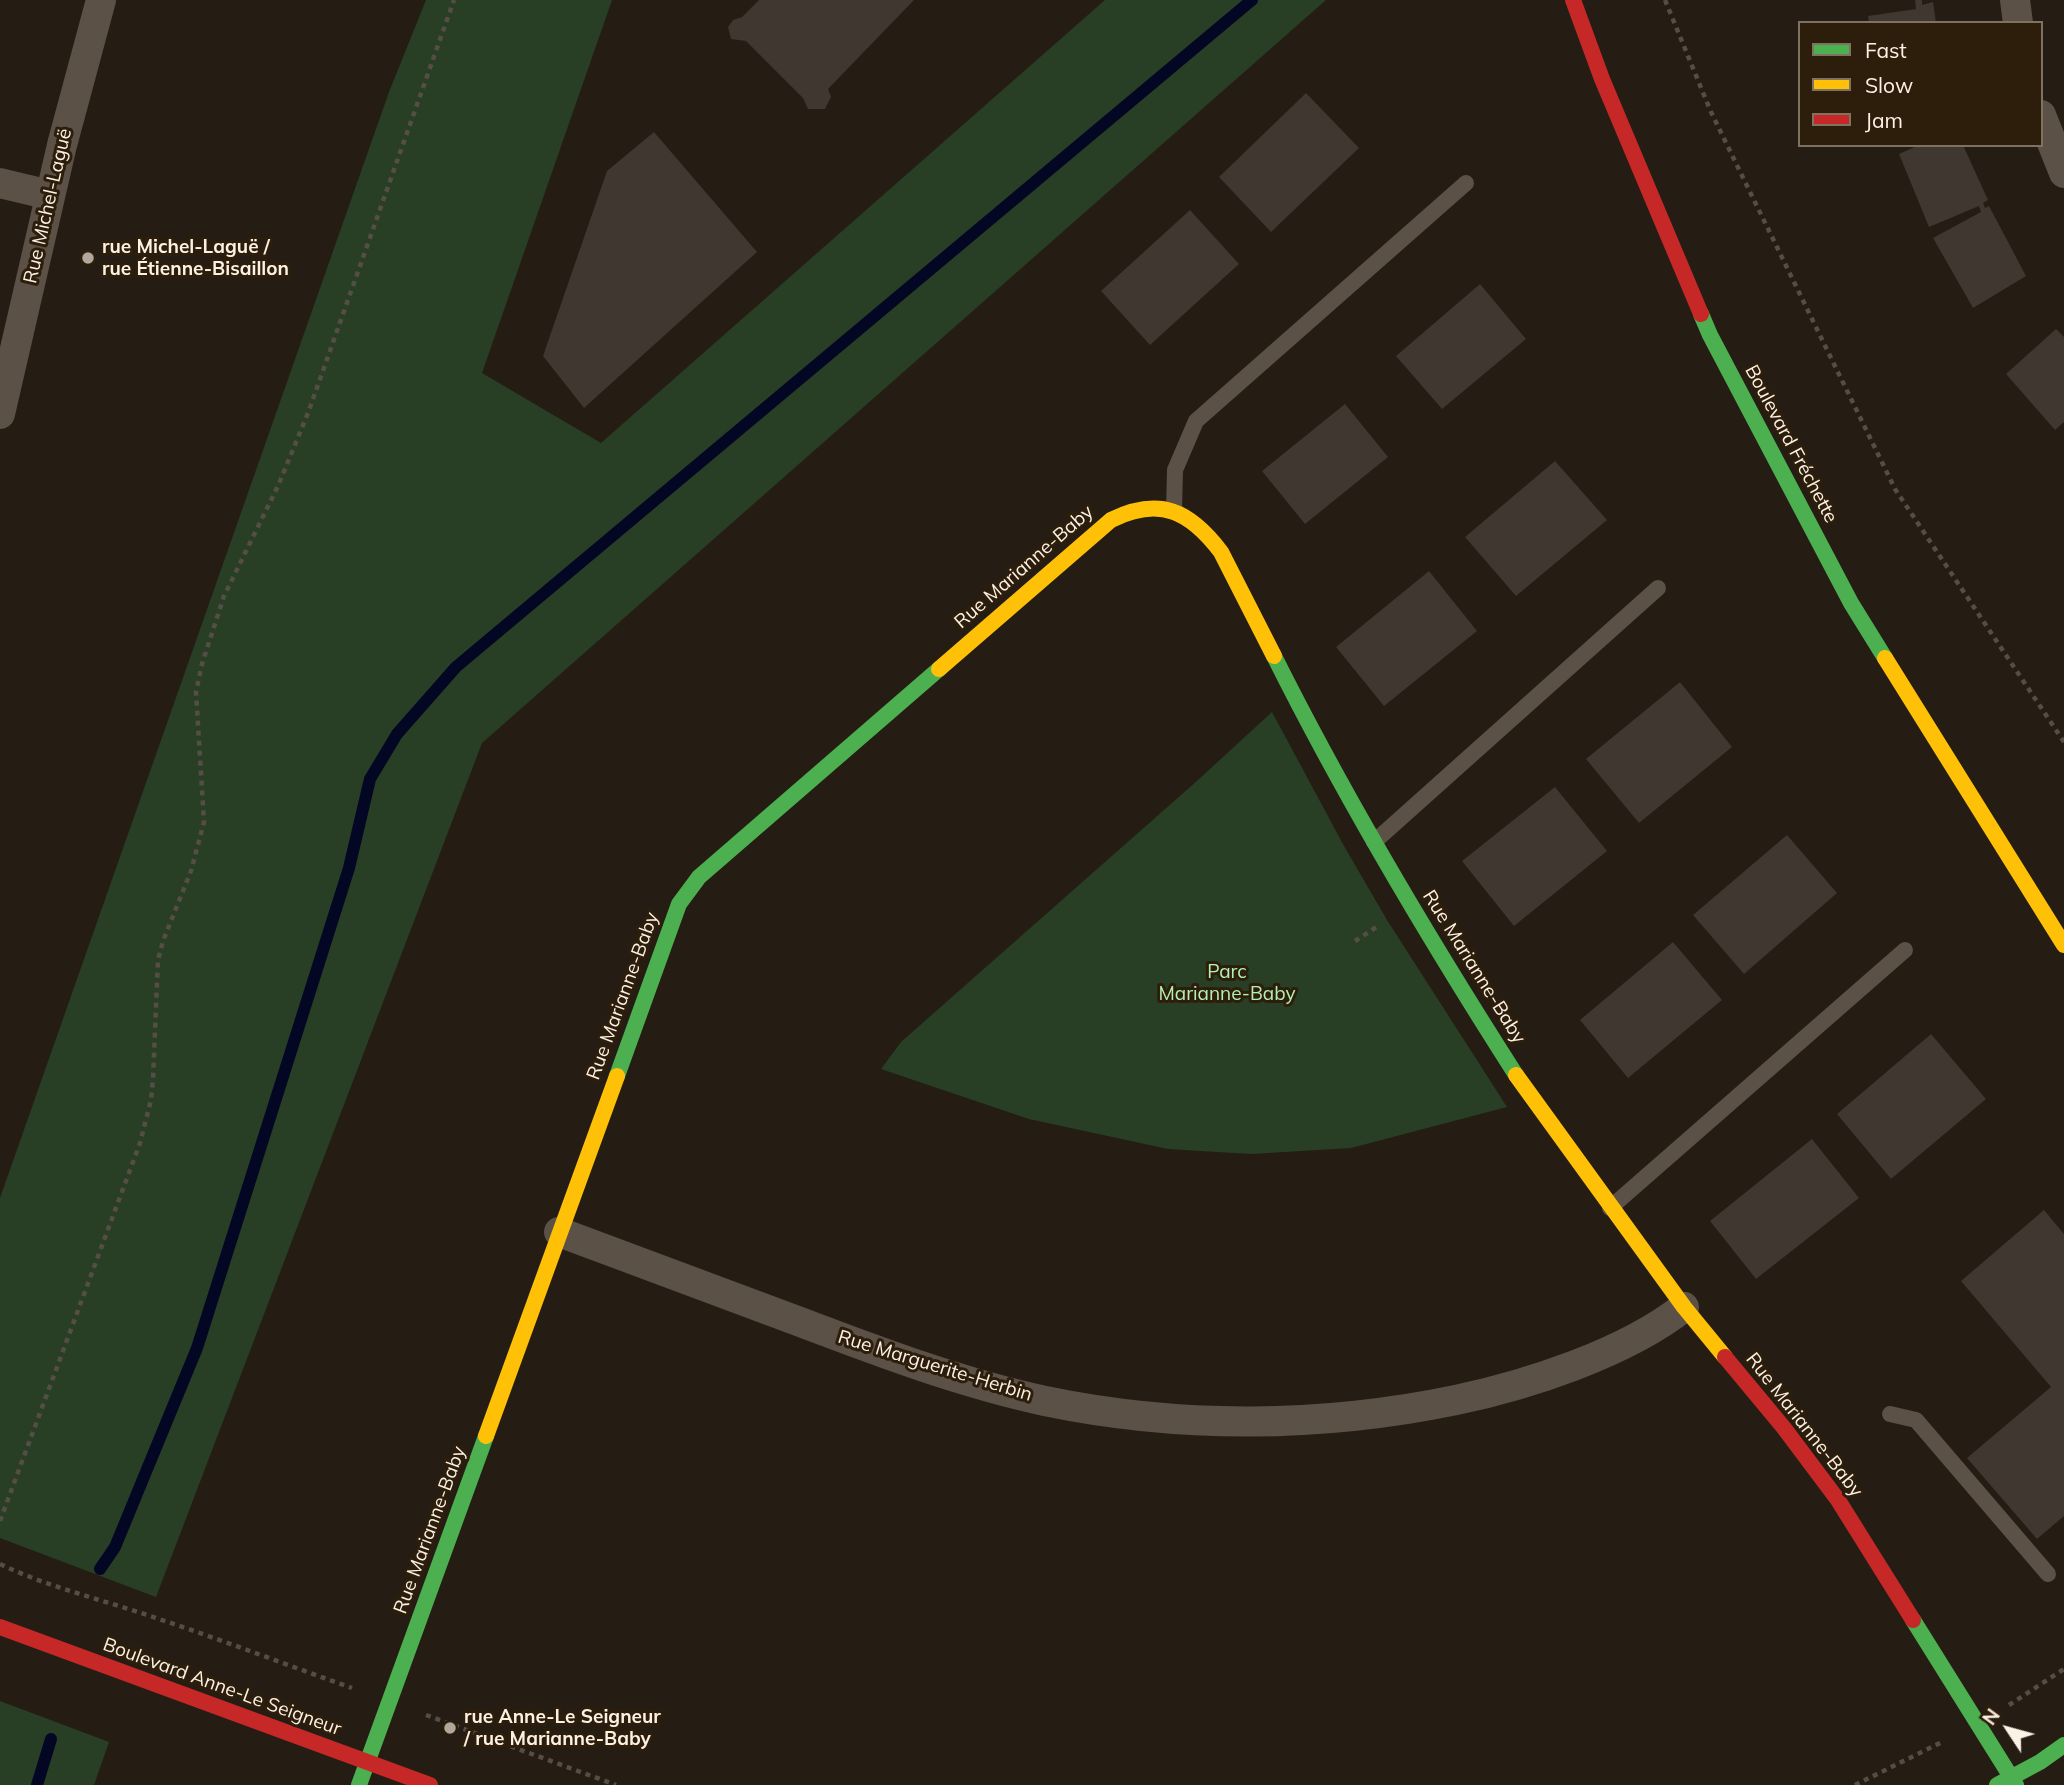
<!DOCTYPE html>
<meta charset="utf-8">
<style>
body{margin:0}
#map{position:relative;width:2064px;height:1785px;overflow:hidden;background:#251d13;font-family:Mulish,sans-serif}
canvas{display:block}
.legend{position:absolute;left:1798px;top:21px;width:245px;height:126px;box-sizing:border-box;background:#2d1e0b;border:2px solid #807262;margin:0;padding:9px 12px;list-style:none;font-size:21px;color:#fcf1e5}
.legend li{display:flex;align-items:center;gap:14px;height:35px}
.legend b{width:35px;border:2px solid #807262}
.north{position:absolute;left:1973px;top:1694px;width:70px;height:70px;-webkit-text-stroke:5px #2d1e0b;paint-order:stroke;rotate:306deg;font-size:19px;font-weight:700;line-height:28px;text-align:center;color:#fcf1e5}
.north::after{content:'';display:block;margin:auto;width:24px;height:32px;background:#fcf1e5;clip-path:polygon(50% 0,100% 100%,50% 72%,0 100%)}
</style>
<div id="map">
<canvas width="2064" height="1785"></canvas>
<ul class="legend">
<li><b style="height:9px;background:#4caf50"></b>Fast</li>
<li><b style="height:9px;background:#ffc107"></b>Slow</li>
<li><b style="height:9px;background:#c62828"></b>Jam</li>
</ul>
<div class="north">N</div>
</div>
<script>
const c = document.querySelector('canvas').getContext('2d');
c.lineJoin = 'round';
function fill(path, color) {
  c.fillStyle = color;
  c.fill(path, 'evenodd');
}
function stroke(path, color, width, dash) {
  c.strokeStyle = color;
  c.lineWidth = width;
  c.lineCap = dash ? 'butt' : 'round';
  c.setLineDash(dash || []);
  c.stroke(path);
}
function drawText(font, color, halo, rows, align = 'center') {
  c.font = font + ' Mulish,sans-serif';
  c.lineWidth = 6;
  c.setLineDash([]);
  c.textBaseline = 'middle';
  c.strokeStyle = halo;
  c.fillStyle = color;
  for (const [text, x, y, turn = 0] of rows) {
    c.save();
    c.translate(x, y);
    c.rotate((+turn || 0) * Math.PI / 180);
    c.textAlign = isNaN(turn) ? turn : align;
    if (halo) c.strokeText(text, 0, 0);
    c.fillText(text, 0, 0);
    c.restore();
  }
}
fill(new Path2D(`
 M426,0H612L482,373L601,443L1105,0H1326L482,743L156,1597L0,1538V1198L389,92Z
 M1272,712L1344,846L1387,920L1507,1107L1351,1148L1251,1154L1168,1149L1029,1119L881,1069L901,1042L1198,780Z
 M0,1701L109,1742L94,1785H0Z`), '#283f25');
stroke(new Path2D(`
 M100,1569L115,1547L197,1348L349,868L370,779L397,734L456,667L1252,0
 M37,1785L51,1739`), '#030724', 12);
fill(new Path2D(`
 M759,0H914L828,89L831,97L825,109H808L803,98L746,41L731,39L728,27L733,20L742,17Z
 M1915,0H1922V5L1933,2L1936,23H1869L1868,16L1916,9Z
 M1306,93L1359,148L1271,232L1219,177Z
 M654,132L757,252L584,408L543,356L607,171Z
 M1919,145H1963L1988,200L1983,203L1985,208L1989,206L2026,276L1973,308L1933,238L1981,212L1979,206L1929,227L1899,154Z
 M1190,210L1239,264L1150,345L1101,291Z
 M1480,284L1526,339L1442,409L1396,356Z
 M2056,329L2064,337V422L2055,430L2006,374Z
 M1345,404L1388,457L1305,524L1262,471Z
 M1555,461L1607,520L1516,596L1465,537Z
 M1429,571L1477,631L1384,706L1336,647Z
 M1680,682L1732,747L1639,823L1586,759Z
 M1555,787L1607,851L1514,926L1462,861Z
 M1787,835L1837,893L1744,974L1693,915Z
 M1673,942L1722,1000L1628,1078L1580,1020Z
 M1931,1034L1986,1099L1891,1179L1837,1114Z
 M1812,1139L1859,1198L1756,1279L1710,1221Z
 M2044,1210L2064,1234V1516L2037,1539L1967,1458L2051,1387L1961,1281Z`), '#3f3730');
stroke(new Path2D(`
 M1665,0L1711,112L1895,489L2064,742
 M1355,941L1378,926
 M0,1521L140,1143L151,1100L153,1079L158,960L163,941L191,871L204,822L196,692L202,664L224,596L278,486L308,413L454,0
 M0,1564C50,1588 104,1600 156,1618C222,1640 287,1665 352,1688
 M2009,1705L2064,1669
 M426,1715L616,1785
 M1855,1785L1944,1741`), '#564e46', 4.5, [5, 5]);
stroke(new Path2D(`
 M1174,511L1175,470L1196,421L1466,183
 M1374,842L1658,588
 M1610,1208L1905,950
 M1890,1414L1916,1420L2048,1574`), '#5b5146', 16);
stroke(new Path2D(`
 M2015,0L2018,23
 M2041,115L2064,173
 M0,183L50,195
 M0,414L62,145L101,0
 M559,1232C641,1262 722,1293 803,1323C882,1353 962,1383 1045,1401C1180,1429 1321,1428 1456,1400C1528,1385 1626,1353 1684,1307`), '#5b5146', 30);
stroke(new Path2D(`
 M1701,314L1710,335L1851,603L1885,658
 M1274,656C1346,800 1429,939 1516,1075
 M617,1076L679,904L699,877L939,669
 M1913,1620L2016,1785
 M359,1785L486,1436
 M1997,1785L2040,1762L2064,1745`), '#4caf50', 16);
stroke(new Path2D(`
 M1885,658L2064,945
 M939,669L1111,520C1160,496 1190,511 1221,552L1274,656
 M1516,1075L1684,1307L1725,1357
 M486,1436L617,1076`), '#ffc107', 16);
stroke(new Path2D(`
 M1573,0L1602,79L1701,314
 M1725,1357L1784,1428L1838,1500L1913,1620
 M0,1627L430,1785`), '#c62828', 16);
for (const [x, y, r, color] of [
 [88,258,7,"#b1a79c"],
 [450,1728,7,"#b1a79c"]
]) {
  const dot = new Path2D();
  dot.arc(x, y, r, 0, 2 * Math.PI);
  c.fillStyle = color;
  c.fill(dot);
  stroke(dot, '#2d1e0b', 2.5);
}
drawText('19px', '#fcf1e5', '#2d1e0b', [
 ["Rue Michel-Laguë",48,206,-77],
 ["Boulevard Fréchette",1791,444,62],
 ["Rue Marianne-Baby",1024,567,-41],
 ["Rue Marianne-Baby",1474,967,58],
 ["Rue Marianne-Baby",623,996,-70],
 ["Rue Marguerite-Herbin",935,1366,17],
 ["Rue Marianne-Baby",1804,1425,52],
 ["Rue Marianne-Baby",430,1530,-70],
 ["Boulevard Anne-Le Seigneur",222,1687,20]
]);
drawText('bold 19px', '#fcf1e5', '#2d1e0b', [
 ["rue Michel-Laguë /",102,247],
 ["rue Étienne-Bisaillon",102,269],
 ["rue Anne-Le Seigneur",464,1717],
 ["/ rue Marianne-Baby",464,1739]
], 'left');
drawText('19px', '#b3f0b4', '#2d1e0b', [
 ["Parc",1227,972],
 ["Marianne-Baby",1227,994]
]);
</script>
